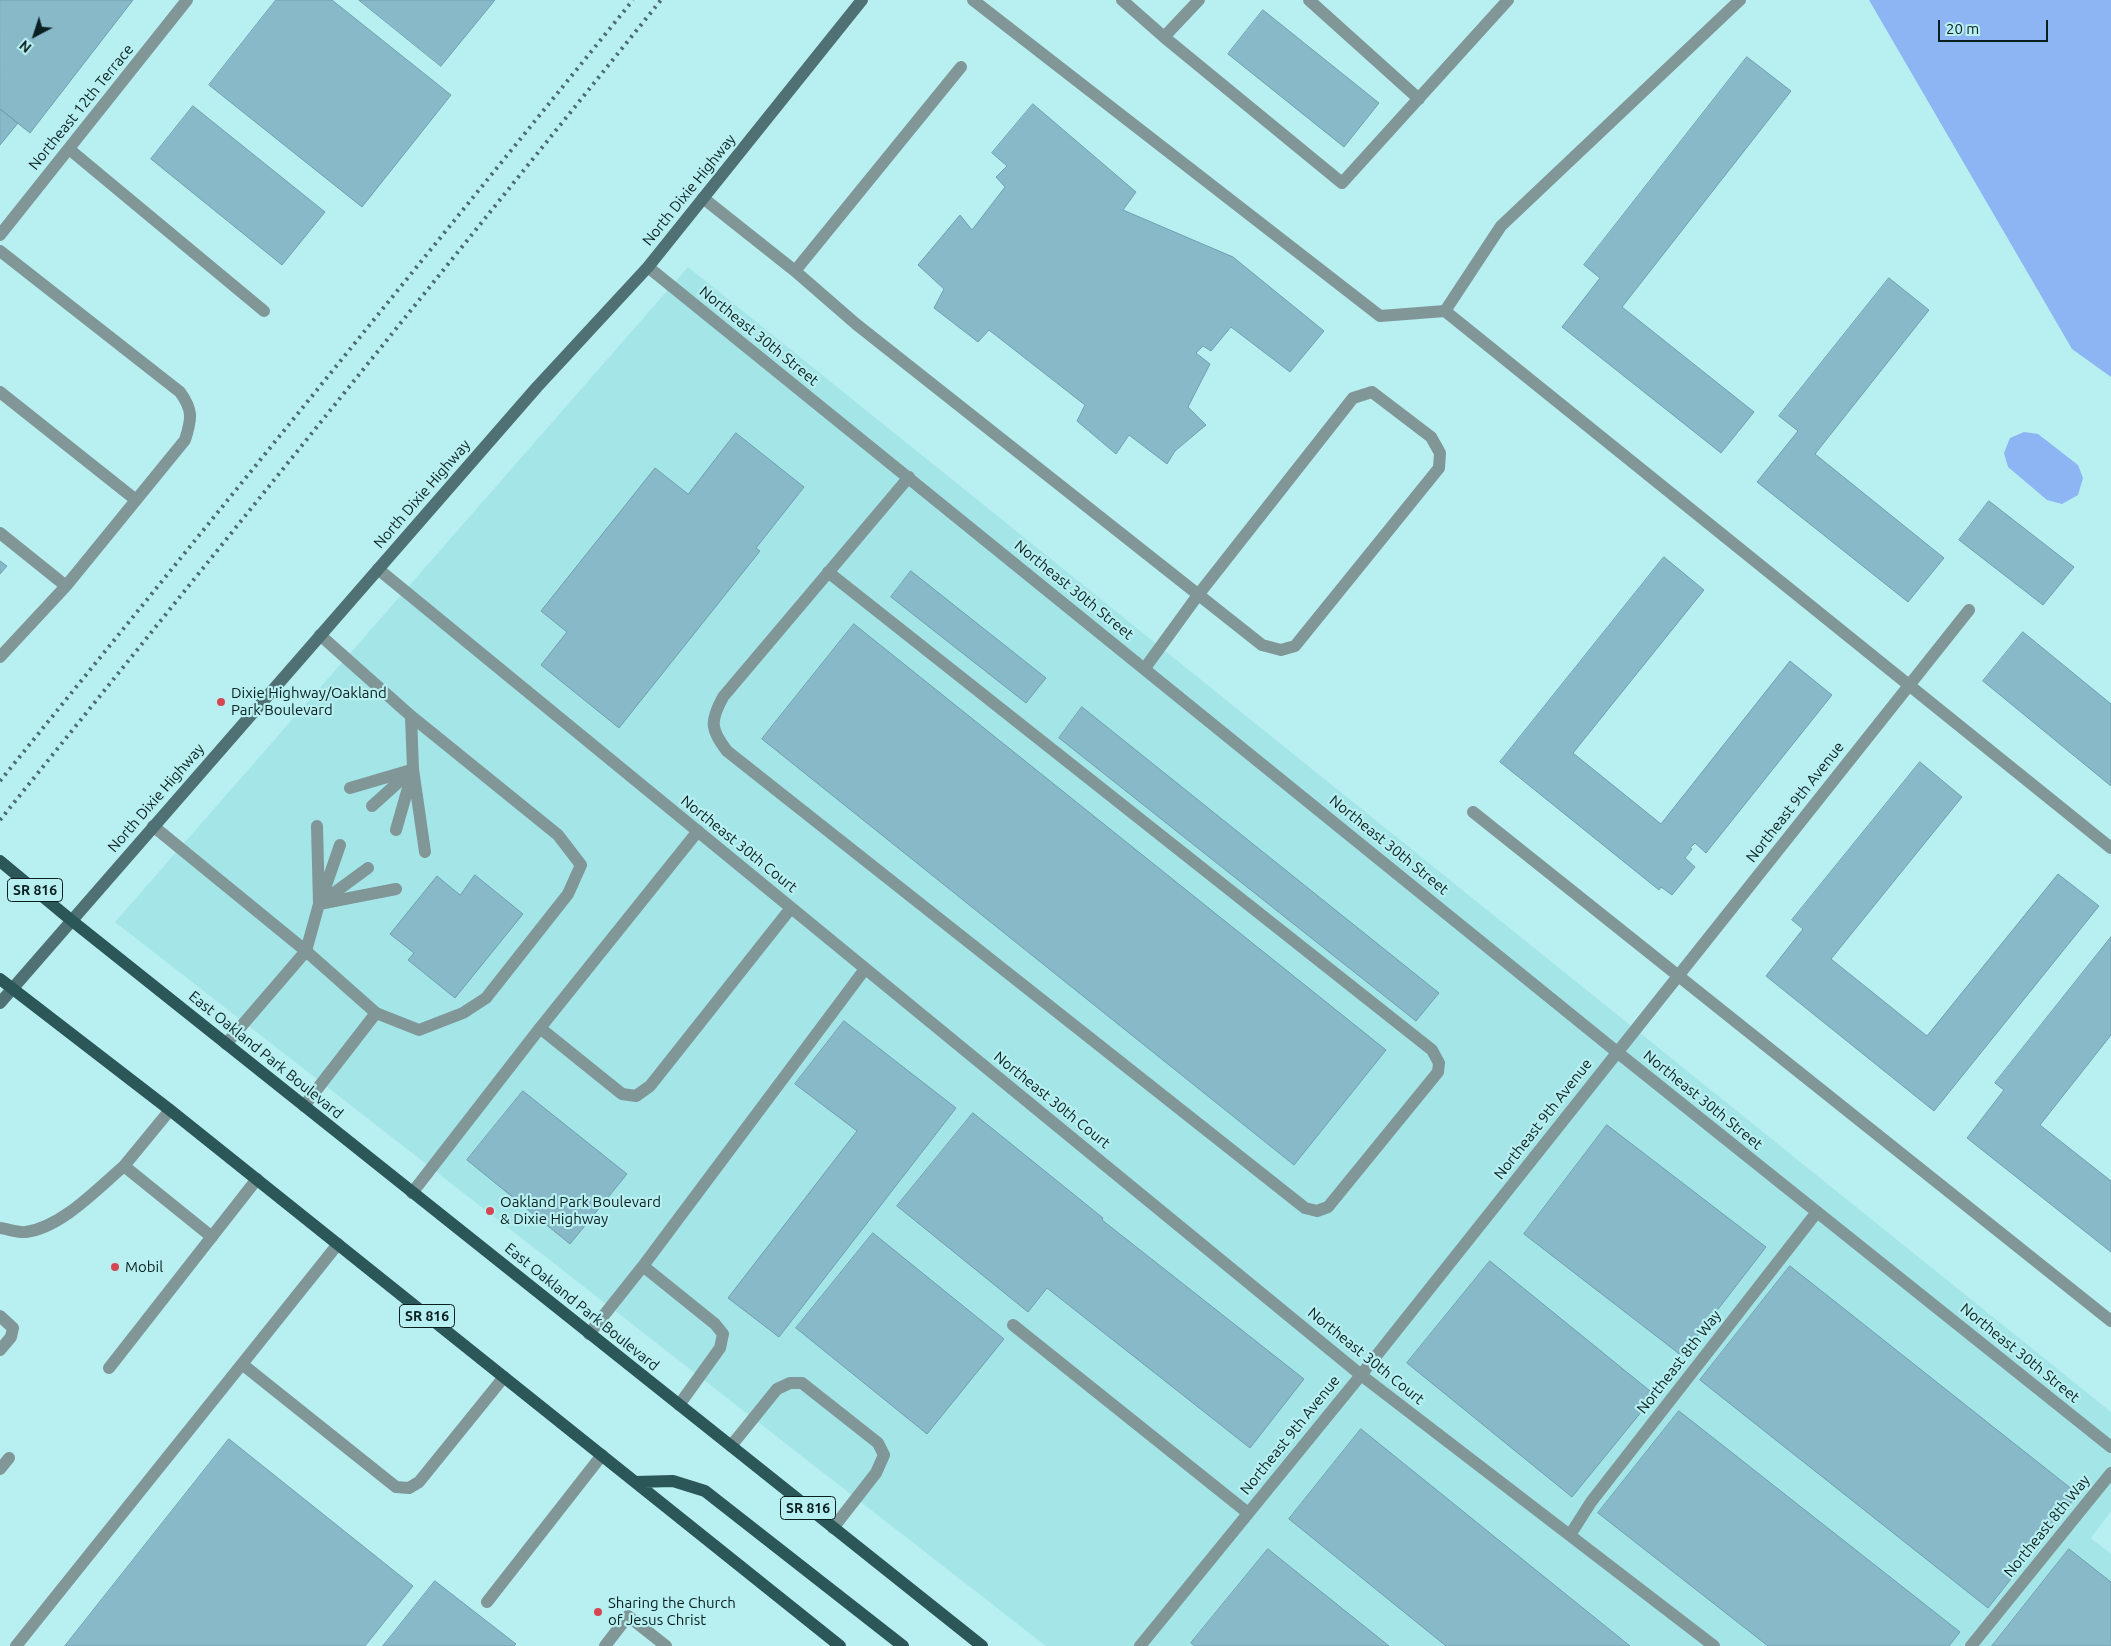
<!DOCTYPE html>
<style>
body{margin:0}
#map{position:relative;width:2111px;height:1646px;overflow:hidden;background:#b8eff1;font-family:Ubuntu,sans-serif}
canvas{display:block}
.north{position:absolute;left:10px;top:10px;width:50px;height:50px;-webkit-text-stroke:4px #b8eff1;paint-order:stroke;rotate:220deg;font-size:14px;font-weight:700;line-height:20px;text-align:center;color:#091f20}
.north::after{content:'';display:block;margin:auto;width:18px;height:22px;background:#091f20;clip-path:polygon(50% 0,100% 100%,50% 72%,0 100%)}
.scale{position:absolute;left:1938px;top:20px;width:110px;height:22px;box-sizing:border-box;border:2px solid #091f20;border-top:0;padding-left:6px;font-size:15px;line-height:18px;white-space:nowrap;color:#091f20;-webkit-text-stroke:4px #b8eff1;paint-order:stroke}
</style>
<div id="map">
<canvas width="2111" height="1646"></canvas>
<div class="north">N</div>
<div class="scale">20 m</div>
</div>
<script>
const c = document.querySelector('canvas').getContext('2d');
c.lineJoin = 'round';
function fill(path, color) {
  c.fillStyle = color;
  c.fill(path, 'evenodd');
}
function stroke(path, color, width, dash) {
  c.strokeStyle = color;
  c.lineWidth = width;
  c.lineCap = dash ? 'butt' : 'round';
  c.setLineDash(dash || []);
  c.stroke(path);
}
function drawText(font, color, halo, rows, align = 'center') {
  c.font = font + ' Ubuntu,sans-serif';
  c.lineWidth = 4.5;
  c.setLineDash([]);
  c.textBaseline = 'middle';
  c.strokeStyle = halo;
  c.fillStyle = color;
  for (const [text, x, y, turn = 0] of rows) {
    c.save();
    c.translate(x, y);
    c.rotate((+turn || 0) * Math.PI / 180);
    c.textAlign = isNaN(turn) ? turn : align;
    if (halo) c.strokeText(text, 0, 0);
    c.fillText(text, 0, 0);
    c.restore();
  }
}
fill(new Path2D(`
 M688,267L2111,1412V1511L2091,1538L2111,1554V1646H1046L115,922Z`), '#a4e5e8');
fill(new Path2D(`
 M1869,0H2111V377L2072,349Z
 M2024,432L2038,434L2078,465L2083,478L2078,495L2062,504L2047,500L2008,467L2004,453L2010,438Z`), '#8db5f4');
const building = new Path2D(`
 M0,0H133L30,133L0,109Z
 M276,0H332L451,95L362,207L209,85Z
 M359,0H495L441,66Z
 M1263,10L1379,103L1344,147L1228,54Z
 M1747,57L1791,91L1622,307L1754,412L1721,453L1562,327L1600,278L1584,265Z
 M1033,104L1136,192L1123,210L1233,257L1324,331L1290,372L1231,327L1211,351L1203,346L1196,353L1210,364L1188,407L1206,425L1175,451L1167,464L1129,435L1116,454L1077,421L1085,405L989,330L978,342L934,308L944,289L918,265L960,215L972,230L1005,187L996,177L1007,166L992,153Z
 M193,106L325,212L282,265L151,159Z
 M0,109L18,123L0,145Z
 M1889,278L1929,310L1815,454L1944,558L1908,602L1757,482L1798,431L1779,416Z
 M736,433L804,487L756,548L760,551L619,728L541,665L567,632L541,611L655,468L688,494Z
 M1989,501L2074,567L2043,605L1959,540Z
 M1664,557L1704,590L1573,753L1661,824L1790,661L1832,695L1706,853L1695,843L1690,848L1692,849L1685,858L1695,867L1672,895L1661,887L1659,890L1500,762Z
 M0,561L7,566L0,574Z
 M911,571L1046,678L1026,703L891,597Z
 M854,624L1386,1050L1294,1165L762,739Z
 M2023,632L2111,704V786L1983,681Z
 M1082,707L1439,993L1416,1021L1059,738Z
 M1920,762L1962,797L1831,959L1927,1036L2058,874L2099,906L1934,1111L1766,976L1803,929L1792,920Z
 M475,875L523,914L455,998L408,960L414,953L390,934L437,876L460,895Z
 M2111,937V1035L2040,1125L2111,1181V1252L1967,1138L2004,1090L1995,1083Z
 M844,1021L956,1108L779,1337L728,1298L857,1131L795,1084Z
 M523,1091L627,1174L570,1244L467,1160Z
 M973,1113L1103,1218L1102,1220L1304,1379L1250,1448L1047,1288L1028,1312L897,1206Z
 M1607,1125L1766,1247L1682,1356L1524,1234Z
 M873,1233L1004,1339L927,1434L796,1328Z
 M1490,1261L1655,1395L1572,1497L1407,1363Z
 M1790,1266L2078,1494L1988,1608L1700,1380Z
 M1679,1411L1960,1632L1949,1646H1768L1598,1513Z
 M1361,1429L1630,1646H1446L1289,1519Z
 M229,1439L413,1586L365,1646H65Z
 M1268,1549L1389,1646H1195L1191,1643Z
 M2069,1549L2111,1582V1646H1992Z
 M435,1581L516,1644L514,1646H383Z`);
fill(building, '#88b9c8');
stroke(building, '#70a0b0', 1);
stroke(new Path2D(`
 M973,0L1380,316L1445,311L2111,848
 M1122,0L1164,37
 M1199,0L1164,37L1342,183L1508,0
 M1309,0L1419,99
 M69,149L264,311
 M703,198L795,271L856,324L1262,645L1281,650L1295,646L1439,468L1440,453L1431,437L1372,392L1353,398L1198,595L1145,668
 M0,251L180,392C193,410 192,418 185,440L66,586L0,657
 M795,271L961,67
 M1445,311L1501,226L1740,0
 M0,392L136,500
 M0,533L66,586
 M828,572L1432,1050L1439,1063L1438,1072L1328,1207L1317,1211L1305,1208L727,751C710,729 710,721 723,697L909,477
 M413,769L425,852
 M350,788L411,770
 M372,806L413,769L411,716
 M1473,812L2111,1321
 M153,826L306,951L376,1013L419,1030L463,1013L486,998L568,894L581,865L558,835L411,716L320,635
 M396,830L412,774
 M698,831L540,1028L622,1094L636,1096L650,1086L791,908
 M322,897L340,845
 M323,901L368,868
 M319,904L396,889
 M226,1044L306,951L319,904L317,826
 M304,1106L376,1013
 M170,1110L124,1166L212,1237
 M412,1193L540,1028
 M0,1228C8,1229 18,1233 26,1232C62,1227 97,1189 124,1166
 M338,1244L242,1364L396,1487L409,1488L419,1482L504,1377
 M643,1266L865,969
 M0,1316L13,1328L11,1337L0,1350
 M1013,1325L1248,1513
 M589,1334L643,1266L715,1324L723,1334L720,1348L679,1405
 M109,1368L257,1179
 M731,1446L777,1389L790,1383H802L878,1443L884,1455L876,1473L833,1528
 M0,1469L9,1458
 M1570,1535L1591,1502L1817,1212
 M487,1602L602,1455
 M16,1646L242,1364
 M605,1646L628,1616L666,1646`), '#809697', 12);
stroke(new Path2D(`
 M0,235L187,0
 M648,267L1617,1052L2111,1447
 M378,569L1361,1375L1714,1646
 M1140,1646L1361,1375L1969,610
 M1971,1646L2111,1473`), '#809697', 12);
stroke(new Path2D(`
 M0,1003L537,387L648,267L862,0`), '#507173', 12);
stroke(new Path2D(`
 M0,861L71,920L982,1646
 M0,979L170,1110L840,1646
 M635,1482L673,1481L705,1491L903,1646`), '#2c5759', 12);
stroke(new Path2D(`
 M0,781L633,0
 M0,820L661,0`), '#4b6d6e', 4, [2.5, 5]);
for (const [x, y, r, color] of [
 [221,702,5,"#d54552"],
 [490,1211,5,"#d54552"],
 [115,1267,5,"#d54552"],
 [598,1612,5,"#d54552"]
]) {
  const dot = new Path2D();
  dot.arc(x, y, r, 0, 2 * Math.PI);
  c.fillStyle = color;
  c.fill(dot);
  stroke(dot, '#b8eff1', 2);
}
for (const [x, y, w] of [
 [35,890,55],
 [427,1316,55],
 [808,1508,55]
]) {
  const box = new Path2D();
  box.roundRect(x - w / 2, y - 11.5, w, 23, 4);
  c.fillStyle = '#b8eff1';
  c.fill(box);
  stroke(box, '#091f20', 1);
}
drawText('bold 14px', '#091f20', null, [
 ["SR 816",35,890],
 ["SR 816",427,1316],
 ["SR 816",808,1508]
]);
drawText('15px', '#091f20', '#b8eff1', [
 ["Northeast 12th Terrace",81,107,-51],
 ["North Dixie Highway",689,190,-51],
 ["Northeast 30th Street",759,336,39],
 ["North Dixie Highway",422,494,-49],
 ["Northeast 30th Street",1074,590,39],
 ["North Dixie Highway",156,798,-49],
 ["Northeast 9th Avenue",1795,802,-52],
 ["Northeast 30th Court",739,844,39],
 ["Northeast 30th Street",1389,845,39],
 ["East Oakland Park Boulevard",266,1055,39],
 ["Northeast 30th Court",1052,1100,39],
 ["Northeast 30th Street",1703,1100,39],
 ["Northeast 9th Avenue",1543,1119,-52],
 ["East Oakland Park Boulevard",582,1307,39],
 ["Northeast 30th Street",2020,1353,39],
 ["Northeast 30th Court",1366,1356,39],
 ["Northeast 8th Way",1679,1362,-52],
 ["Northeast 9th Avenue",1290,1435,-51],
 ["Northeast 8th Way",2047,1526,-51]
]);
drawText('15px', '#091f20', '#b8eff1', [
 ["Dixie Highway/Oakland",231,693],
 ["Park Boulevard",231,710],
 ["Oakland Park Boulevard",500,1202],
 ["& Dixie Highway",500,1219],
 ["Mobil",125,1267],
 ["Sharing the Church",608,1603],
 ["of Jesus Christ",608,1620]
], 'left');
</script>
